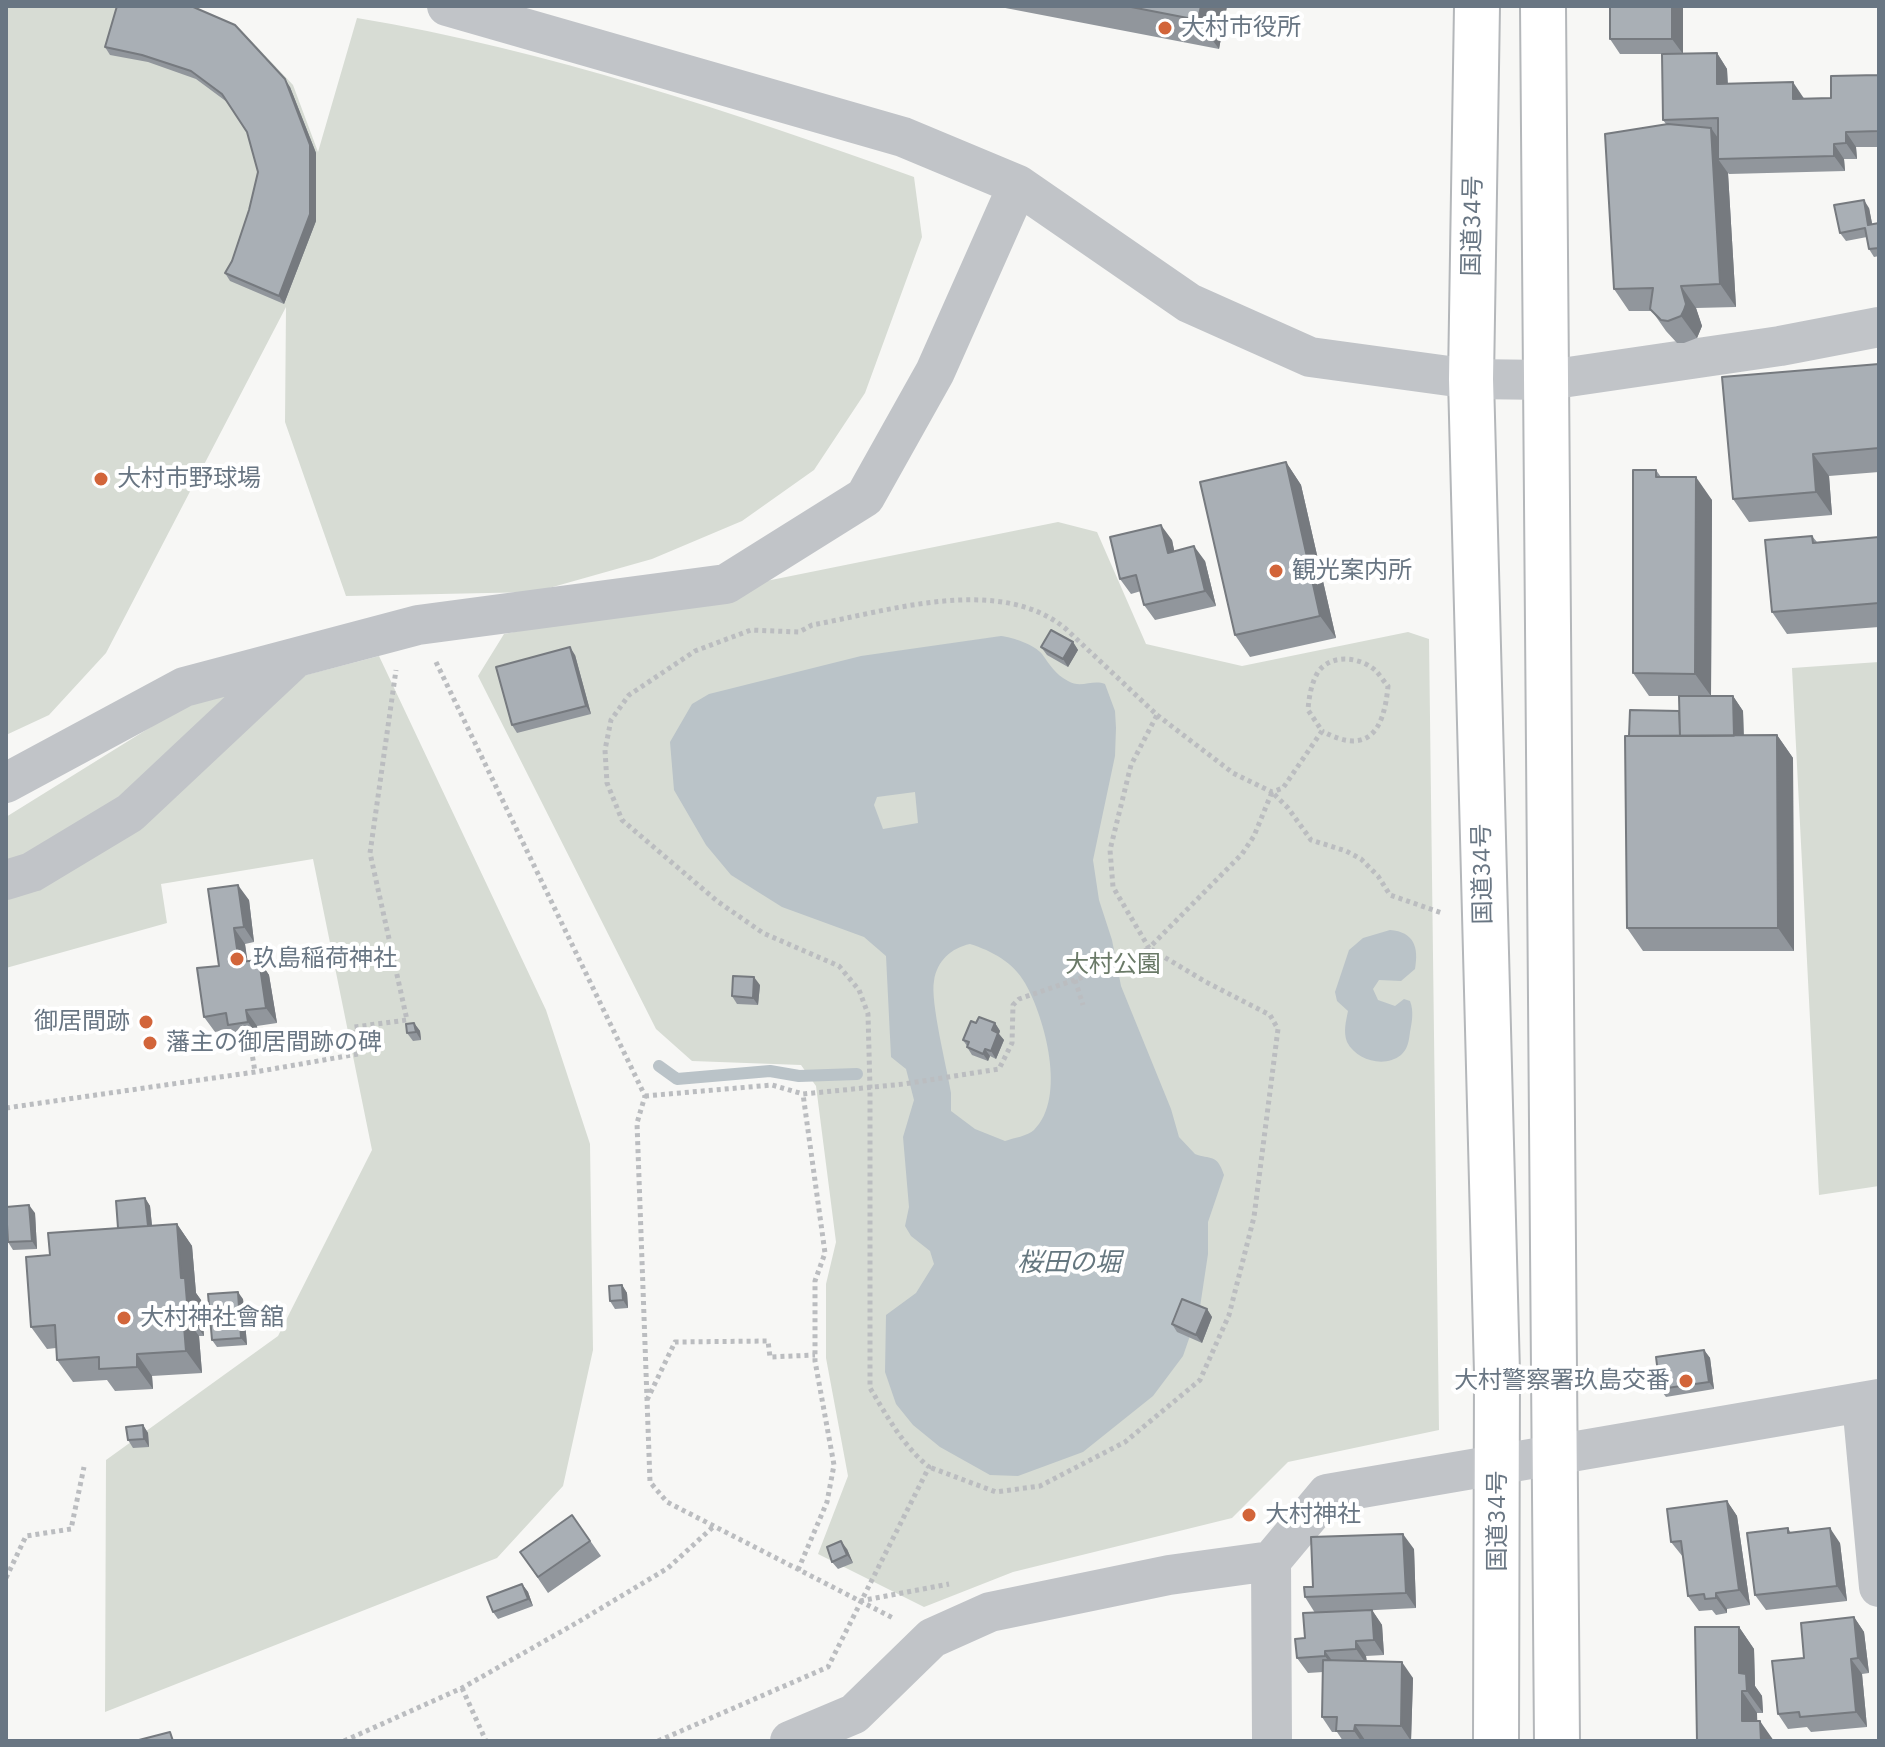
<!DOCTYPE html>
<meta charset="utf-8">
<style>
body{margin:0}
#map{position:relative;width:1885px;height:1747px;overflow:hidden;background:#f7f7f5;font-family:"IBM Plex Sans",sans-serif}
canvas{display:block}
.frame{position:absolute;inset:0;border:8px solid #697683;pointer-events:none}
</style>
<div id="map">
<canvas width="1885" height="1747"></canvas>
<div class="frame"></div>
</div>
<script>
const c = document.querySelector('canvas').getContext('2d');
c.lineJoin = 'round';
function fill(path, color) {
  c.fillStyle = color;
  c.fill(path, 'evenodd');
}
function stroke(path, color, width, dash) {
  c.strokeStyle = color;
  c.lineWidth = width;
  c.lineCap = dash ? 'butt' : 'round';
  c.setLineDash(dash || []);
  c.stroke(path);
}
function drawText(font, color, halo, rows, align = 'center') {
  c.font = font + ' "IBM Plex Sans","Noto Sans JP",sans-serif';
  c.lineWidth = 8;
  c.setLineDash([]);
  c.textBaseline = 'middle';
  c.strokeStyle = halo;
  c.fillStyle = color;
  for (const [text, x, y, turn = 0] of rows) {
    c.save();
    c.translate(x, y);
    c.rotate((+turn || 0) * Math.PI / 180);
    c.textAlign = isNaN(turn) ? turn : align;
    if (halo) c.strokeText(text, 0, 0);
    c.fillText(text, 0, 0);
    c.restore();
  }
}
fill(new Path2D(`
 M6,6H187L242,31L293,85L318,152L357,18C548,50 732,112 914,177L922,237L865,393L814,470L742,521L652,559L535,592L346,596L285,422L286,307L106,653L49,715L6,735Z
 M1058,522L1097,532L1146,644L1242,666L1408,632L1429,639L1439,1430L1288,1462L1232,1518L1013,1572L924,1607L818,1554L848,1476L826,1358V1284L836,1242L816,1086L801,1065L692,1061L656,1029L478,676L504,634Z
 M379,656L546,1010L590,1144L593,1350L563,1486L497,1558L105,1712L106,1460L278,1336L372,1150L313,859L161,884L167,923L6,968V817L183,707Z
 M1879,662V1186L1819,1195L1792,668Z`), '#d7dcd4');
fill(new Path2D(`
 M1001,636C1012,637 1035,645 1042,654C1050,665 1055,674 1068,681C1081,689 1092,679 1105,684L1115,711L1116,728L1115,756L1093,860L1099,900L1112,940L1121,986L1171,1109L1179,1137L1195,1154C1210,1160 1217,1153 1224,1175L1208,1222V1254L1200,1307L1183,1356L1153,1396L1083,1452L1018,1476L990,1475L940,1447L913,1425L896,1404L885,1372L886,1315L916,1293L934,1264L930,1251L911,1236L905,1226L909,1207L903,1137L914,1100L906,1069L891,1057L886,956L864,937L782,907L731,875L706,845L674,790L670,742L692,704L709,694L861,656ZM915,792L918,823L883,829L874,805L877,797ZM970,944C992,951 1013,962 1025,983C1045,1018 1067,1098 1034,1130C1028,1136 1013,1138 1005,1141L975,1129L951,1111V1093C947,1068 930,1001 934,981C937,961 951,948 970,944Z
 M1390,930C1414,932 1419,947 1415,969L1401,981L1379,980L1373,989L1378,1000L1395,1006L1404,999L1410,1001C1414,1011 1412,1022 1410,1032C1409,1040 1408,1049 1401,1055C1385,1068 1357,1061 1347,1042C1343,1032 1346,1021 1348,1011L1337,1001L1335,992L1349,950L1363,938Z`), '#bac3c8');
stroke(new Path2D(`
 M659,1066L677,1079L770,1071L799,1076L857,1074`), '#bac3c8', 12);
const highway = new Path2D(`
 M1477,6L1471,379L1497,1373L1496,1741
 M1543,6L1557,1741`);
stroke(highway, '#b4b7ba', 48);
stroke(new Path2D(`
 M436,662L645,1096L637,1123L650,1482L667,1502L893,1618
 M1157,715L1233,773L1272,792L1283,788L1322,731L1308,710C1309,697 1311,684 1318,672C1331,653 1361,657 1376,671C1380,675 1384,682 1388,686C1384,731 1368,756 1322,731
 M1075,980L1083,1005
 M127,1025L131,1024
 M250,1041L255,1072
 M251,1052L271,1049
 M645,1096L772,1085L803,1094L904,1084L999,1069L1012,1043L1013,1005L1019,999L1130,961L1149,948L1206,982L1270,1015L1278,1029L1254,1217L1229,1315L1200,1380L1125,1442L1040,1486L996,1492L929,1467
 M6,1108L255,1072L358,1054L354,1027L407,1020L370,853L396,670
 M647,1400L675,1342L768,1341L770,1357L815,1355
 M798,1570L827,1502L834,1465L815,1361V1281L825,1253L803,1094
 M6,1578L26,1536L71,1529L84,1467
 M860,1601L949,1584
 M462,1688L486,1741
 M344,1741L462,1688L578,1622L668,1568L713,1527
 M658,1741L828,1667L929,1467C903,1446 887,1416 870,1388V1088L868,1014L859,990L839,966L763,933L717,901L622,820L607,783L605,750L611,720L629,695L695,651L751,630L799,632L812,625C889,611 1000,574 1066,629L1157,715L1131,765L1110,850L1113,887L1149,948L1242,854L1254,836L1272,792L1288,808L1311,840L1346,851L1361,859L1378,876L1390,895L1442,913`), '#bbbdc0', 5, [4, 4]);
stroke(new Path2D(`
 M447,6L903,137L1018,185L1189,303L1310,357L1471,379L1548,380L1780,346L1879,327
 M6,783L184,687L418,625L726,584L865,497L935,372L1018,185
 M6,880L32,872L130,813L292,661
 M1862,1403L1879,1587
 M790,1741L854,1714L932,1638L990,1612L1169,1575L1271,1561
 M1272,1741L1271,1561L1327,1494L1879,1399`), '#c1c4c8', 40);
stroke(highway, '#fff', 44);
fill(new Path2D(`
 M117,6L290,87L316,153V221L284,304L230,281L225,273L232,261L249,210L258,172L247,132L227,102L196,79L148,62L110,55L105,47Z
 M995,6H1227L1219,49Z
 M1610,6H1682L1683,54H1620L1610,39Z
 M1717,53L1727,69L1728,83L1803,97L1804,98H1831L1878,75L1879,69V147H1856L1857,159H1844L1845,171L1729,174L1728,173L1736,307L1696,308L1702,326L1697,338L1684,343H1677L1666,331L1652,311H1629L1614,289L1666,124L1663,120Z
 M1869,208L1872,224L1879,223V256L1874,257L1869,249L1867,237L1846,241L1840,233Z
 M1879,364V472L1829,476L1832,515L1749,522L1733,499Z
 M1286,462L1301,485L1336,638L1250,657L1235,635Z
 M1656,470L1661,477L1712,500L1711,696H1733L1743,711L1744,736L1777,735L1793,758L1794,951H1643L1627,928L1629,736L1679,711V696H1649L1633,673Z
 M1812,536L1817,542L1879,537V627L1787,634L1772,612Z
 M1172,540L1174,551L1205,561L1216,606L1155,620L1144,605L1141,591L1131,594L1120,579Z
 M1073,642L1078,650L1068,667L1047,655L1041,647Z
 M575,655L591,714L517,733L512,725Z
 M208,889L249,900L254,942L245,944L247,961L259,960L269,975L277,1023L257,1026L258,1037L238,1040L231,1029L215,1032L204,1017L219,966Z
 M760,985L758,1005L737,1004L732,996Z
 M414,1023L420,1031L421,1040L413,1041L407,1033Z
 M976,1023H995L1000,1031L999,1034L1004,1040L996,1059L990,1056L988,1061L972,1055L967,1047V1046L963,1040Z
 M280,1043L281,1052L272,1054L267,1046Z
 M145,1198L150,1206L152,1226L177,1224L192,1246L196,1293L201,1300L204,1336H199L202,1373L152,1376L153,1389L115,1391L107,1380L73,1382L57,1360L56,1348L47,1349L31,1327L50,1255L118,1228Z
 M35,1213L37,1249L13,1250L8,1242Z
 M622,1285L627,1293L628,1308L615,1309L610,1301Z
 M243,1299L247,1345L217,1347L212,1340Z
 M1207,1309L1212,1317L1202,1343L1177,1332L1172,1324Z
 M1704,1350L1710,1358L1714,1389L1666,1397L1660,1389Z
 M143,1425L148,1433L149,1447L133,1448L128,1440Z
 M1727,1501L1737,1516L1750,1605L1727,1609V1613L1716,1615L1712,1610L1699,1611L1688,1596L1683,1557L1671,1542Z
 M572,1515L601,1556L548,1593L520,1552Z
 M1788,1528L1791,1533L1840,1543L1847,1601L1766,1610L1755,1595Z
 M847,1549L853,1563L838,1569L832,1562Z
 M1414,1549L1416,1608L1315,1613L1305,1597L1313,1587Z
 M522,1584L528,1592L533,1606L498,1619L493,1612Z
 M1372,1610L1382,1625L1384,1655L1366,1656L1367,1662L1413,1678L1411,1741L1365,1740V1741H1343L1337,1732H1332L1322,1717L1323,1672L1308,1673L1297,1658L1305,1638Z
 M1854,1617L1864,1632L1869,1673L1862,1674L1867,1727L1811,1732L1807,1727L1788,1729L1778,1714L1804,1658Z
 M1739,1627L1754,1649L1755,1686L1762,1696L1763,1713H1757V1721L1697,1741Z`), '#91969c');
fill(new Path2D(`
 M1201,6H1227L1219,49L1198,20Z
 M1672,6H1682L1683,7V54L1672,39Z
 M1717,53L1727,69L1728,99L1717,84Z
 M285,79L290,87L316,153V221L284,304L279,296Z
 M1793,82L1803,97L1804,114L1793,99Z
 M1711,128L1727,151L1718,159L1728,173L1736,307L1720,284Z
 M1846,132L1856,147L1857,159L1846,143Z
 M1834,144L1844,159L1845,171L1834,156Z
 M1864,200L1869,208L1874,233L1868,225Z
 M1681,286L1696,308L1702,326L1697,338L1681,316Z
 M1813,454L1829,476L1832,515L1816,492Z
 M1286,462L1301,485L1336,638L1320,616Z
 M1696,477L1712,500L1711,696L1695,674Z
 M1161,525L1172,540L1178,568L1168,553Z
 M1194,546L1205,561L1216,606L1205,591Z
 M1073,642L1078,650L1068,667L1063,659Z
 M570,647L575,655L591,714L586,706Z
 M1733,696L1743,711L1744,752L1734,736Z
 M1777,735L1793,758L1794,951L1778,928Z
 M238,885L249,900L254,942L244,927Z
 M234,928L245,944L250,977L239,962Z
 M259,960L269,975L277,1023L266,1008Z
 M754,977L760,985L758,1005L753,998Z
 M246,1010L257,1026L258,1037L248,1022Z
 M414,1023L420,1031L421,1040L416,1032Z
 M995,1023L1000,1031L999,1034L1004,1040L996,1059L991,1051L992,1030Z
 M275,1035L280,1043L281,1052L276,1045Z
 M985,1049L990,1056L988,1061L983,1054Z
 M145,1198L150,1206L153,1236L148,1228Z
 M29,1205L35,1213L37,1249L32,1241Z
 M177,1224L192,1246L196,1293L201,1300L204,1336L188,1314L181,1278Z
 M622,1285L627,1293L628,1308L623,1300Z
 M238,1292L243,1299L247,1345L241,1338Z
 M1207,1309L1212,1317L1202,1343L1196,1335Z
 M183,1314L199,1336L202,1373L186,1351Z
 M1704,1350L1710,1358L1714,1389L1709,1382Z
 M137,1354L152,1376L153,1389L137,1367Z
 M143,1425L148,1433L149,1447L144,1439Z
 M1727,1501L1737,1516L1750,1605L1739,1590Z
 M1830,1528L1840,1543L1847,1601L1837,1586Z
 M1403,1534L1414,1549L1416,1608L1406,1593Z
 M841,1541L847,1549L853,1563L847,1555Z
 M522,1584L528,1592L533,1606L528,1599Z
 M1716,1593L1727,1609V1613L1716,1598Z
 M1372,1610L1382,1625L1384,1655L1374,1640Z
 M1854,1617L1864,1632L1869,1673L1858,1658Z
 M1739,1627L1754,1649L1755,1686L1762,1696L1763,1713L1747,1691L1739,1673Z
 M1356,1641L1366,1656L1367,1665L1356,1649Z
 M1325,1651L1336,1666V1672L1325,1656Z
 M1851,1659L1862,1674L1867,1727L1856,1712Z
 M1402,1662L1413,1678L1411,1741L1401,1726Z
 M1742,1691L1757,1713L1758,1741L1742,1721Z
 M1760,1721L1774,1741H1761Z
 M1355,1725L1365,1740V1741H1361L1354,1731Z`), '#767a7f');
const building = new Path2D(`
 M117,6H191L235,25L285,79L310,145V214L279,296L225,273L232,261L249,210L258,172L247,132L222,94L191,71L142,55L105,47Z
 M1126,6H1201L1198,20Z
 M1610,6H1672V39H1610Z
 M1717,53V84L1793,82V99L1831,98V76L1878,75L1879,69V131L1846,132V143L1834,144V156L1718,159V118L1663,120L1662,54Z
 M1668,124L1711,128L1720,284L1681,286L1686,304L1684,310L1681,316L1668,321L1661,320L1650,309L1653,288L1614,289L1605,134Z
 M1864,200L1868,225L1879,223V248L1869,249L1865,228L1840,233L1834,205Z
 M1879,364V448L1813,454L1816,492L1733,499L1722,377Z
 M1286,462L1320,616L1235,635L1200,482Z
 M1633,470H1656V477H1696L1695,674L1633,673Z
 M1161,525L1168,553L1194,546L1205,591L1144,605L1136,575L1120,579L1110,537Z
 M1812,536L1813,543L1879,537V603L1772,612L1765,540Z
 M1051,630L1073,642L1063,659L1041,647Z
 M570,647L586,706L512,725L496,667Z
 M1679,696H1733L1734,736H1680Z
 M1630,710L1679,711L1680,736H1629Z
 M1777,735L1778,928H1627L1625,736Z
 M238,885L244,927L234,928L239,962L259,960L266,1008L246,1010L248,1022L228,1025L226,1013L204,1017L197,968L219,966L208,889Z
 M733,976L754,977L753,998L732,996Z
 M979,1017L995,1023L992,1030L998,1033L991,1051L985,1049L983,1054L967,1047L969,1042L963,1040L971,1021L976,1023Z
 M414,1023L416,1032L407,1033L406,1024Z
 M275,1035L276,1045L267,1046L266,1036Z
 M145,1198L148,1226L118,1228L116,1201Z
 M29,1205L32,1241L8,1242L6,1207Z
 M177,1224L181,1278H185L188,1314H183L186,1351L137,1354V1367L99,1369V1357L57,1360L55,1325L31,1327L26,1257L50,1255L48,1233Z
 M622,1285L623,1300L610,1301L609,1286Z
 M238,1292L241,1338L212,1340L208,1294Z
 M1182,1299L1207,1309L1196,1335L1172,1324Z
 M1704,1350L1709,1382L1660,1389L1656,1357Z
 M143,1425L144,1439L128,1440L126,1427Z
 M1727,1501L1739,1590L1716,1593V1598L1705,1599L1704,1594L1688,1596L1681,1541L1671,1542L1667,1509Z
 M572,1515L590,1541L538,1577L520,1552Z
 M1788,1528V1533L1830,1528L1837,1586L1755,1595L1747,1533Z
 M1403,1534L1406,1593L1305,1597L1304,1587H1313L1311,1537Z
 M841,1541L847,1555L832,1562L827,1547Z
 M522,1584L528,1599L493,1612L487,1597Z
 M1372,1610L1374,1640L1356,1641V1649L1325,1651V1656L1297,1658L1295,1639L1305,1638L1303,1613Z
 M1854,1617L1858,1658L1851,1659L1856,1712L1800,1717L1799,1712L1778,1714L1772,1661L1804,1658L1801,1623Z
 M1695,1627H1739V1673L1746,1674L1747,1691H1742V1721H1760L1761,1741H1697Z
 M1323,1660L1402,1662L1401,1726L1355,1725L1354,1731H1336L1337,1717H1322Z
 M170,1732L173,1741H135Z`);
fill(building, '#a9afb5');
stroke(building, '#767a7f', 2);
for (const [x, y, r, color] of [
 [1165,28,8,"#d2653a"],
 [101,479,8,"#d2653a"],
 [1276,571,8,"#d2653a"],
 [237,959,8,"#d2653a"],
 [146,1022,8,"#d2653a"],
 [150,1043,8,"#d2653a"],
 [124,1318,8,"#d2653a"],
 [1686,1381,8,"#d2653a"],
 [1249,1515,8,"#d2653a"]
]) {
  const dot = new Path2D();
  dot.arc(x, y, r, 0, 2 * Math.PI);
  c.fillStyle = color;
  c.fill(dot);
  stroke(dot, '#fff', 3);
}
drawText('24px', '#697683', '#fff', [
 ["大村市役所",1181,28],
 ["大村市野球場",117,479],
 ["観光案内所",1292,571],
 ["玖島稲荷神社",253,959],
 ["御居間跡",130,1022,"right"],
 ["藩主の御居間跡の碑",166,1043],
 ["大村神社會舘",140,1318],
 ["大村警察署玖島交番",1670,1381,"right"],
 ["大村神社",1265,1515]
], 'left');
drawText('24px', '#697683', '#fff', [
 ["国道34号",1473,226,-89],
 ["国道34号",1483,874,-91],
 ["国道34号",1498,1521,-90]
]);
drawText('24px', '#6a7a67', '#fff', [
 ["大村公園",1113,965]
]);
drawText('italic 26px', '#65777f', '#fff', [
 ["桜田の堀",1069,1263]
]);
</script>
